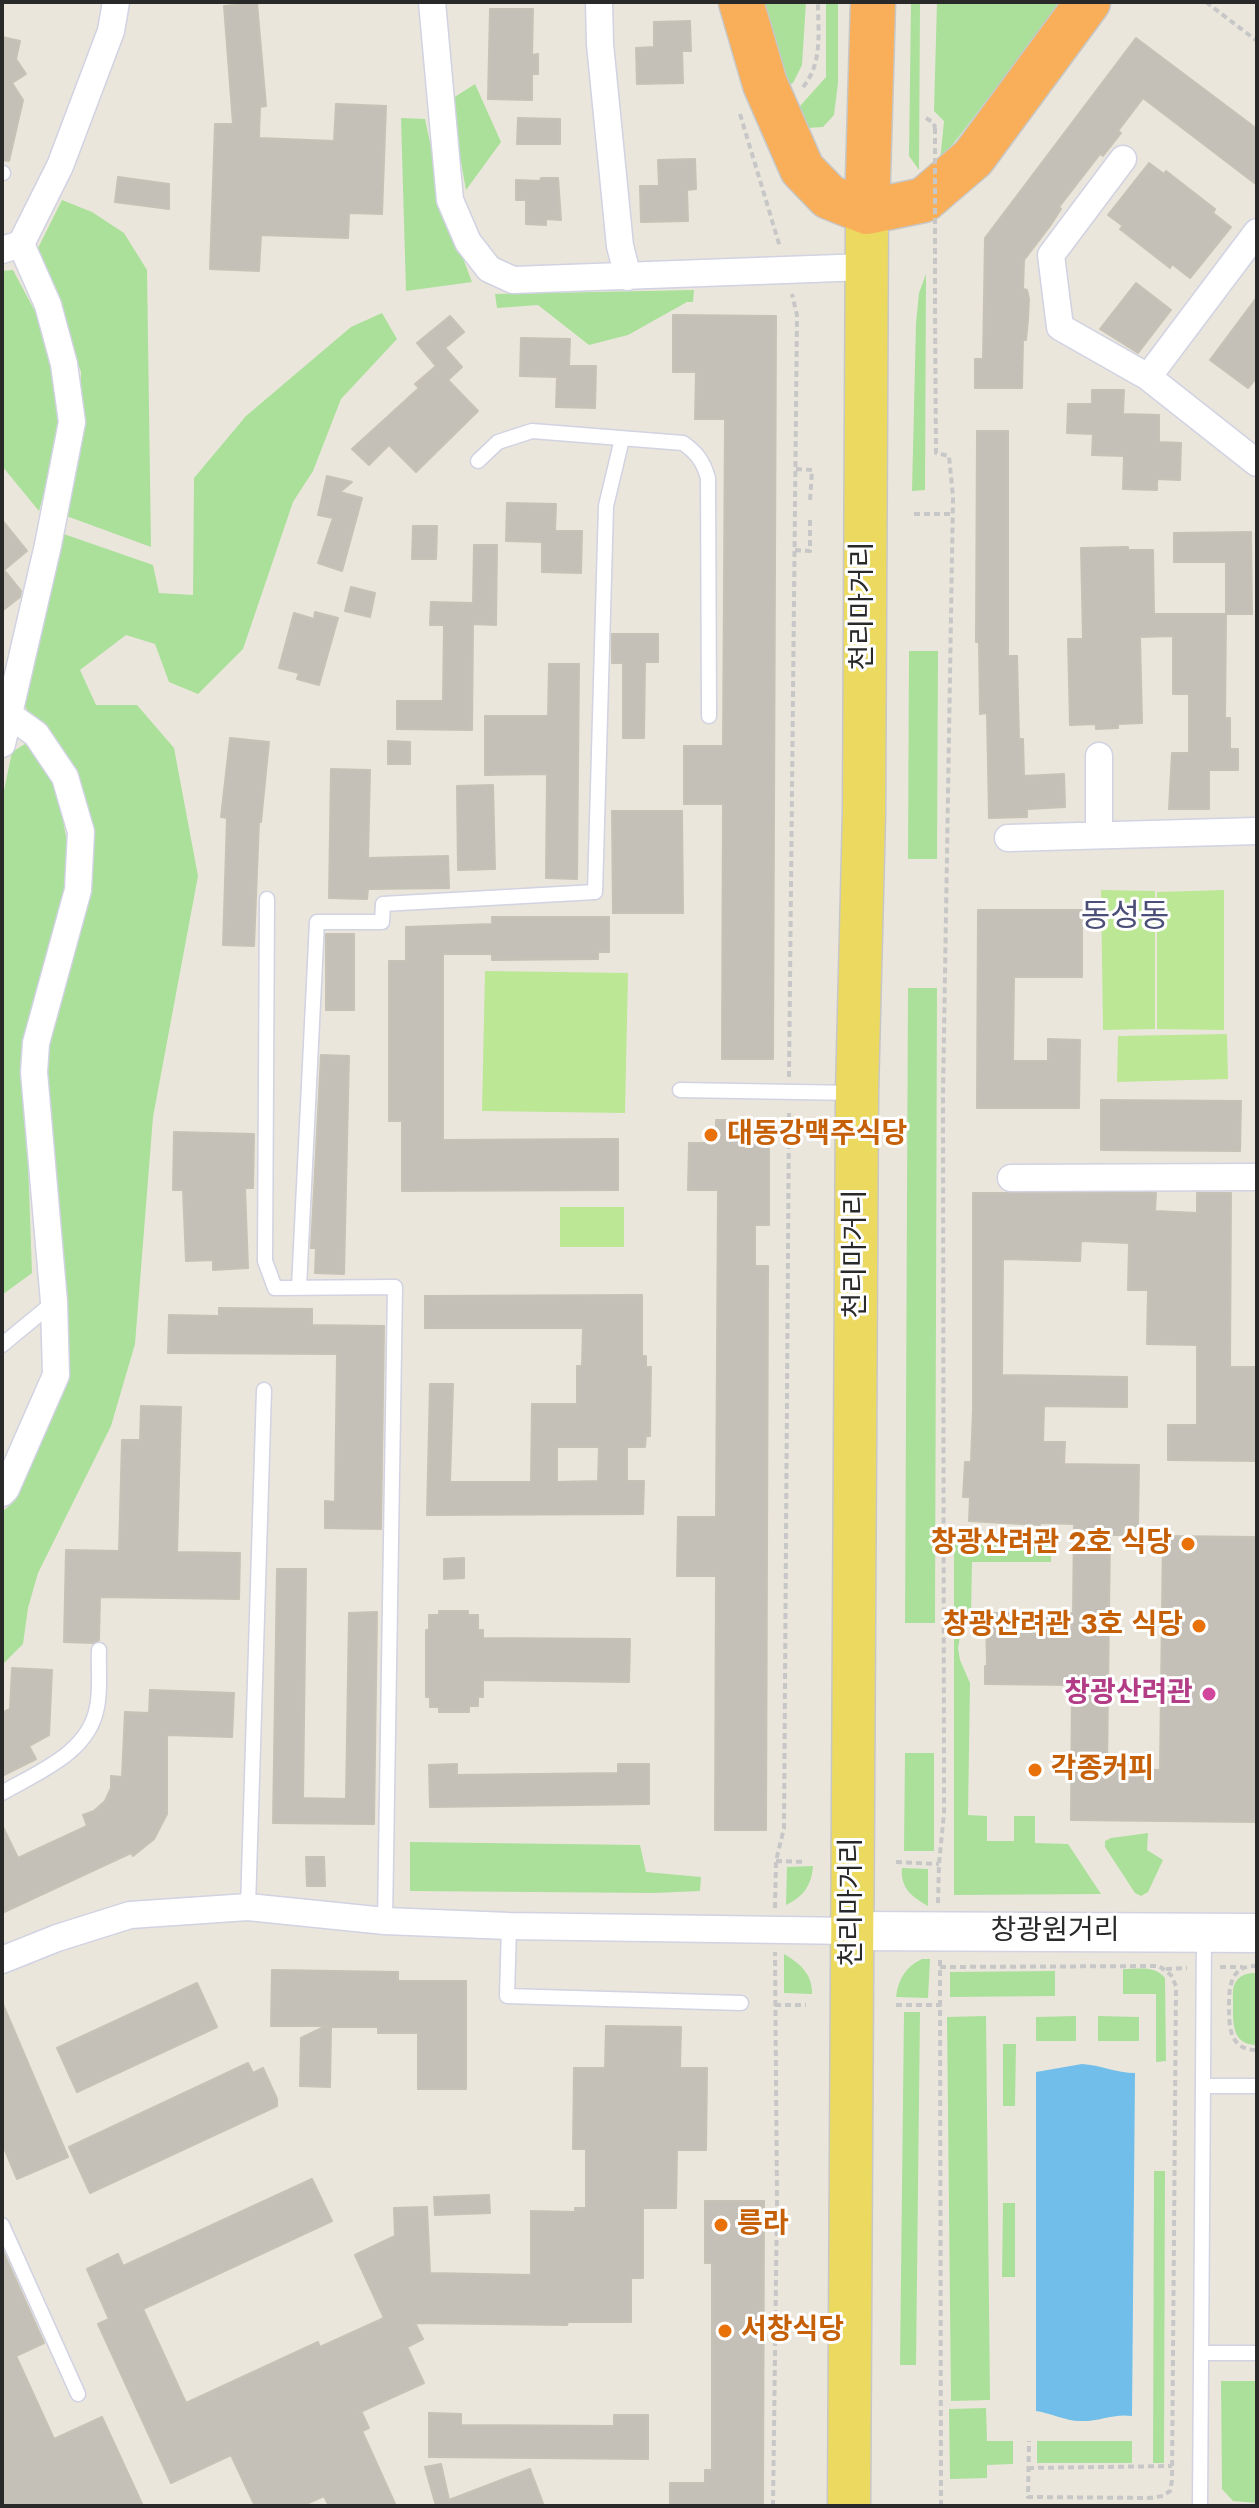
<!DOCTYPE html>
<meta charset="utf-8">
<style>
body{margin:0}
#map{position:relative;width:1259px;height:2508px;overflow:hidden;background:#ebe6dc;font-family:Jost,sans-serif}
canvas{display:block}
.frame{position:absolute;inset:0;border:4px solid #292929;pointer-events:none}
</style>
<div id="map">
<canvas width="1259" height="2508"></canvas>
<div class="frame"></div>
</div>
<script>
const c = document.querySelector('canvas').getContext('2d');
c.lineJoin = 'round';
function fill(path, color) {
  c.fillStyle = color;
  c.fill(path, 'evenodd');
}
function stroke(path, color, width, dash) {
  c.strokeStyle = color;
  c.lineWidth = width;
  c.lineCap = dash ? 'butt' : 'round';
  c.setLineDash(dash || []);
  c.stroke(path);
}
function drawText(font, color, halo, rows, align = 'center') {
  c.font = font + ' Jost,"Noto Sans KR",sans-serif';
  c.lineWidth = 6;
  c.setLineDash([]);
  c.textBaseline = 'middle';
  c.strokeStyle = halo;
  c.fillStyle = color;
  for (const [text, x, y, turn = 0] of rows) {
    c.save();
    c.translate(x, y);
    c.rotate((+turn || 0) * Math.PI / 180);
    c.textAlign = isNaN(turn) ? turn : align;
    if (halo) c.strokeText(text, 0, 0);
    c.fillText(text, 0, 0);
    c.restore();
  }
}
fill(new Path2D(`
 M760,2H806L802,65L793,83L786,86Z
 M826,2H838V83L834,115L823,127L807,128L800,118V106L826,77Z
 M911,2H920L919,170L909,156Z
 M937,2H1062L940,161L944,121L934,111Z
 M475,84L501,142L466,190L450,100Z
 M401,118L425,119L444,208L472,282L406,291Z
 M62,200L92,212L124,233L147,270L151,547L61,514L78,456L81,372L37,250Z
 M13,270L38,317L55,374L62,428L39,511L2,466V271Z
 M926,274L925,490L912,491L916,323L919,293Z
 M694,290L693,302H687L628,335L589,345L538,305L497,308L495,294Z
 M382,313L397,339L341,399L313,471L293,502L243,649L198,694L169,682L155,644L126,635L80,670L96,705H137L174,748L198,876L153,1117L135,1344L111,1426L38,1573L28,1608L23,1644L2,1665V1512L15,1501L69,1378L66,1304L46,1069L48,1044L89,889L33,719L19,697L58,532L153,565L159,593L193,595L194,478L246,416L351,327Z
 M909,651H938L937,859H908Z
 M25,744L41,756L56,783L70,858L61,904L24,1048L32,1273L2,1295V800L12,752Z
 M908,988H937L935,1623H905Z
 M954,1540L1051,1543V1562H972L971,1614L960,1637L958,1648L960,1660L970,1683L968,1815L987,1816V1841H1014V1816H1035V1843L1068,1844L1101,1894L954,1895Z
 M905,1753H934V1851H904Z
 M1148,1833L1147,1850L1163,1860L1148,1892L1141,1896L1135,1893L1105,1847V1841L1111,1838Z
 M410,1842L640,1845L646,1872L701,1877L700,1891L654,1893L410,1891Z
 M813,1866C812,1885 803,1897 786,1905L787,1867Z
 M902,1868L928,1869V1906C912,1897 900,1888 902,1868Z
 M784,1954C800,1963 813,1975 812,1994L784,1993Z
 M922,1959H930L928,1998L896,1997C898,1980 906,1966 922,1959Z
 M1123,1969C1138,1969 1155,1965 1165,1978L1166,2061L1156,2062V1994H1123Z
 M1055,1971V1996L950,1997V1972Z
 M1257,1973V2045C1231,2045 1233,2022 1233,2002C1233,1996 1232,1989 1235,1983C1240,1974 1248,1973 1257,1973Z
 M904,2012H920L916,2365H900Z
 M986,2016L990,2400L951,2401L947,2017Z
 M1076,2016V2041H1036V2017Z
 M1098,2016L1139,2017V2041H1098Z
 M1003,2044H1016L1015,2106H1003Z
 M1154,2171H1165L1164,2463H1153Z
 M1003,2203H1015V2277H1002Z
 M1221,2381H1257V2503L1233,2501L1222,2489Z
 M986,2408L987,2441H1013V2464L987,2465V2478L950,2479L949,2409Z
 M1037,2441H1132V2463H1037Z`), '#aae09a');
fill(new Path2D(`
 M1101,890L1155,891V1029L1103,1030Z
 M1224,890V1030L1157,1029V892Z
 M485,971L628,973L625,1113L482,1111Z
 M1227,1034L1228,1079L1117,1082L1118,1036Z
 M560,1207H624V1247H560Z`), '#bce795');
fill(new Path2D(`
 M1082,2064C1100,2065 1117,2073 1135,2073L1132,2416C1114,2413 1098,2422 1080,2421C1065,2421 1051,2413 1036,2411V2072Z`), '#71beea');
const building = new Path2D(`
 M257,3L266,106L260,107L259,138L334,141L336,104L386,106L382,214L349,213L348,238L261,235L259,271L210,269L215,124H233L224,6Z
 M490,9H533L532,55L538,54V74H532V100L488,99Z
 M690,21L691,51H682L683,83L637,84L636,48L654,47V22Z
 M2,37L20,41L16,59L26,74L12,83L23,100L9,161L2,160Z
 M1136,38L1257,129V185L1143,98L1118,131L1121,133L1103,156L1100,154L1059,207L1061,209L1050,226L1024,260L1023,289L1027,290L1029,299L1028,320L1026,340H1023L1022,388H975V359H983L985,238Z
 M518,118L560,119V144H517Z
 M695,159L696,189L687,190L688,221L641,222L640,186H659L658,160Z
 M1149,163L1164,174L1166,171L1215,209L1213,213L1231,227L1190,278L1172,264L1170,268L1120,229L1123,226L1108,215Z
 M118,177L169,184V209L115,202Z
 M541,178H558L561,220L546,219V225L526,224V200H516V180L540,181Z
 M1136,283L1171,310L1138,353L1100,329Z
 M1257,297V377L1248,388L1210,360Z
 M673,315L776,316L773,1059H722L723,804H684V746H723L725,419H695L696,372H673Z
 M450,316L464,332L445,348L462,367L448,380L478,411L416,472L389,445L369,465L352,449L419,388L415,384L436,366L417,343Z
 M521,338L570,339L569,366H596L595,408L556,407L557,377L520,376Z
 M1092,390H1124L1123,414L1159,415V442L1181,443L1180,480L1157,479V490L1123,489L1124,456L1092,455L1093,434L1067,433L1068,404H1092Z
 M977,431H1008V656H1017L1019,739H1023L1024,776L1064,774L1065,807L1027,809V817L989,818L987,713L980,714L979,642H976Z
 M327,476L352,482L340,492L362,498L342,571L318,563L333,518L318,515Z
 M507,503L556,504L555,531H582L581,573L542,572V542L506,541Z
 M2,520L27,551L4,570L21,591L20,597L2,611Z
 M413,526H437L436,559H412Z
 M1251,532L1252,614H1226V562H1174V533Z
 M474,545H497L496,625L473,624L472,730L397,729V701H443L444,625H430L431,602L473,603Z
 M1128,547V550H1153L1154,614H1226L1225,718H1230V749H1238V770H1209V809H1169L1172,753H1189V694H1173V636L1140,637L1142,723L1118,724V728L1096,729V724L1070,725L1068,639H1083L1081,548Z
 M351,587L375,593L370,617L345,611Z
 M315,612L338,618L319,685L297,679L299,673L279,668L294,613L314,619Z
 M612,634H658V662H645L644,738H623V663H612Z
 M549,664H579L577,879L546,878L547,774L485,775V716H548Z
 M230,738L269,742L261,822L259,821L254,946L223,945L227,818L221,817Z
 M388,741L410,742V764H388Z
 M331,769L370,770L368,858L448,856L449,888L368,889L367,899L329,898Z
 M493,785L495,869L458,870L457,786Z
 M612,811H682L683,913H613Z
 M978,910H1082V977H1014L1013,1061H1048V1039L1080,1040L1079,1108H977Z
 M492,917H609V952H598V959L492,960V954H443V1140L618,1139V1190L402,1191V1121H389V961H406V927L492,924Z
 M326,934H354V1010H326Z
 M321,1055L349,1056L344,1274L315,1273L316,1248H311Z
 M1101,1100L1241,1101L1240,1151L1101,1150Z
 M716,1120H769V1225H755V1266H768L766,1830H715L716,1576H677L678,1517H716L718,1190H688L689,1143H716Z
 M174,1132L254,1134L253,1188H245L248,1268L213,1270V1260L186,1261L183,1190H173Z
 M973,1193H1156L1155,1211L1197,1213V1193H1231L1230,1367H1257V1461L1168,1460V1425H1197V1345L1147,1344L1148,1290H1128L1129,1243L1081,1241L1080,1261L1003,1259L1002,1375L1127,1377V1407L1044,1406L1043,1442H1065L1064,1464L1139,1465L1138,1526H1124V1535H1110L1107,1769L1160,1770L1163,1536L1257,1537V1822L1071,1820L1072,1685L985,1684V1666H987L986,1613H1073L1074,1524L1040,1523V1525L969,1521L970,1497H963L965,1462H971L973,1409Z
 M642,1295V1356H646V1367H651L650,1436H646L645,1447H627V1481H644L643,1514L427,1515L430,1384H453L450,1482H531L532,1404H577V1366H582L583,1328H425V1296ZM557,1447H599L598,1481L557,1482Z
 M219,1308L312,1309V1325L384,1326L381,1529L325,1528V1501L335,1502L337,1354L168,1353L169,1315L219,1316Z
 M141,1406L181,1407L177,1552L240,1553L239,1599L100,1597L99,1640L93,1643L64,1642L66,1550L119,1551L122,1440H140Z
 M464,1558V1578L444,1579V1559Z
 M277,1569H306L303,1798L346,1799L349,1613L377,1612L374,1824L273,1823Z
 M439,1611H468V1615H478V1630H483V1638L630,1639L629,1682L483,1680V1697H478V1706H469V1712H439V1707H430V1697H426V1630H429V1615H439Z
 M12,1668L52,1670L49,1735L29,1746L36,1759L2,1776V1713L10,1709Z
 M150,1690L234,1693L232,1737L167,1735V1814L154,1839L133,1856L131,1853L2,1913V1825L18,1858L87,1826L83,1815L94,1811L105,1801L111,1788V1776L122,1777L125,1712L149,1713Z
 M457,1764V1775L618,1773V1764H649V1804L430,1807L429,1765Z
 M306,1857H324L325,1886H307Z
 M272,1970L398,1972V1981H466V2089H418V2033H378V2027H331L330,2087L300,2086L301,2038L326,2026H271Z
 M197,1983L217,2027L77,2092L57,2048Z
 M2,2002L68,2157L17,2179L2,2143Z
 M606,2026L681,2027L680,2068H707L706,2150H677L676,2208H643V2278H631V2322H568L567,2325L415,2323L423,2339L407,2347L424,2383L358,2413H362L369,2428L362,2431L396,2506H329L324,2496L302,2506H255L231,2455L171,2483L98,2324L109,2319L87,2269L118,2254L123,2266L312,2179L332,2221L143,2309L186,2403L318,2342L320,2347L384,2318L355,2255L395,2236L394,2208L427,2207L430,2273L531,2275V2211L575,2212V2208H586V2149H573L574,2068H605Z
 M248,2063L253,2073L263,2068L277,2099V2106L90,2193L69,2147Z
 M489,2195L490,2213L435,2215L434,2197Z
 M705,2201H764L763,2506H670V2483H705V2470H712V2263H705Z
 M2,2249L44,2343L16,2356L54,2439L102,2417L143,2506H2Z
 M429,2413L461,2414V2425L614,2426V2415H648V2459L429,2457Z
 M441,2464L449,2500L530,2469L544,2506H436L425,2467Z`);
fill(building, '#c4c0b7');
stroke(building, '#c6c2b5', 2);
const lane = new Path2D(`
 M2,173H3
 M478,461L498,442L532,431L683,443C697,453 703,461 708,478L709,716
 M267,899L265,1261L275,1288L395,1287L385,1921
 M680,1090L855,1093
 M299,1287L317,922H382L383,904L595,892L606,506L622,439
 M2,1345L54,1302
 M2,1793C38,1772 89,1753 97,1707C101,1689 98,1668 99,1650
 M248,1907L264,1390
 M509,1926L507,1996L741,2003
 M1203,2086H1257
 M2,2225L78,2394
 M1201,2353H1257
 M1200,2506L1204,1933`);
const street = new Path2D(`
 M432,2L450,200L468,242L489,269L513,280L866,267
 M599,2L600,44L620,246L628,277
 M1123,159L1051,255L1060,327L1148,377L1257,463
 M2,250L21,244L60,166L111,31L116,2
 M1148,377L1257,232
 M2,744L48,545L72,422L64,364L48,305L21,244
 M1099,756V835
 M1008,838L1257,831
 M1011,1178L1257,1177
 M2,1493L6,1489L56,1375L54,1302L34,1072L36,1043L78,890L81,832L65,777L36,734L8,714
 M2,1960L57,1938L130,1915L248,1907L385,1921L509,1926L853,1931`);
const secondary = new Path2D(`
 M853,1931L1257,1933`);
const primary = new Path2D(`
 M849,2506L857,1093L864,813L867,212`);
const highway = new Path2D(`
 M741,2L765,84L802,169L829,197L867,212L924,200L973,158L1088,2
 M867,212L873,2`);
stroke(lane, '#d1d2e2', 17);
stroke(street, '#d1d2e2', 29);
stroke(secondary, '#d1d2e2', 41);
stroke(primary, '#c7c7c7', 45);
stroke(highway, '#c7c7c7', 47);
stroke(new Path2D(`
 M1206,2L1257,41
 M803,87C823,63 818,32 818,2
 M740,114L780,247
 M926,118L934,123L935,128
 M935,308L936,453L949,456L953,497L943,1094L944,1813L939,1864L938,1904
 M796,469L812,470L810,501
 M914,514H953
 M795,550L810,551V520
 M789,1077L797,315L792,294
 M776,1861L806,1862
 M896,1862L939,1864
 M775,1908L776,1861L784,1828L789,1109
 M940,1960L941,2506
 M1257,1966C1232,1965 1229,1984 1229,2004C1229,2027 1229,2050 1257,2050
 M940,1967L1159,1966L1171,1975L1176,1986L1172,2480L1170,2491L1163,2496L1149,2498L1028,2497L1029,2441
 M1220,1967H1243
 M1166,1969L1187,1968
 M775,2005H806
 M896,2005H941
 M1028,2468L1172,2466
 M773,2506L777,2202L775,1952`), '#c7c7c7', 4, [6, 4]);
stroke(lane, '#fff', 14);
stroke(street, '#fff', 26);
stroke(secondary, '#fff', 38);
stroke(primary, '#ecda60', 42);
stroke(highway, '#f9af59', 44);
stroke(new Path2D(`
 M1256,2L1257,3`), '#9f9fb3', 2);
stroke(new Path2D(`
 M935,128V308`), '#c7c7c7', 4, [6, 4]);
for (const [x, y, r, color] of [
 [711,1135,8,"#e8710a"],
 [1188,1544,8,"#e8710a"],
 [1199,1626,8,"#e8710a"],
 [1209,1694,8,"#d1479c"],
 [1035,1770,8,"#e8710a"],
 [721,2225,8,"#e8710a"],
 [725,2331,8,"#e8710a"]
]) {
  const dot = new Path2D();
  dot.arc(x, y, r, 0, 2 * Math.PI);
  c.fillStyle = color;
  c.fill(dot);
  stroke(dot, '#fff', 3);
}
drawText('28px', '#292929', '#fff', [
 ["천리마거리",864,606,-90],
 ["천리마거리",857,1254,-90],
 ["천리마거리",853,1902,-90],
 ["창광원거리",1055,1932]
]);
drawText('bold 28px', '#c56008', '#fff', [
 ["대동강맥주식당",727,1135],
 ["창광산려관 2호 식당",1172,1544,"right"],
 ["창광산려관 3호 식당",1183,1626,"right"],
 ["각종커피",1051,1770],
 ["릉라",737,2225],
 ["서창식당",741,2331]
], 'left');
drawText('bold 28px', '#b23c85', '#fff', [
 ["창광산려관",1193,1694]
], 'right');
drawText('32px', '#4b4f78', '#fff', [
 ["동성동",1125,918]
]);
</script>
